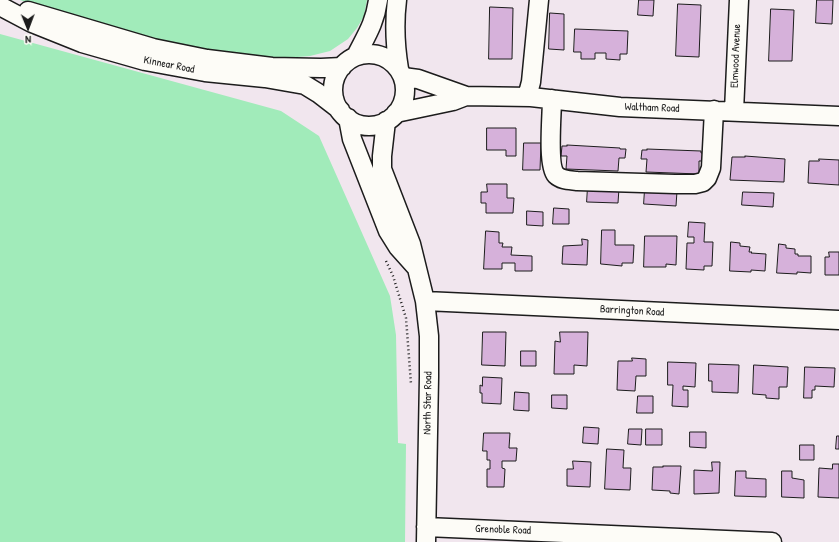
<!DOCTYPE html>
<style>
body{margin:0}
#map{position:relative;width:839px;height:542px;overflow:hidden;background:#f1e6ee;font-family:"Patrick Hand",sans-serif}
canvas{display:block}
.north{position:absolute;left:8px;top:8px;width:40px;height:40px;-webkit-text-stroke:3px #fdfcf7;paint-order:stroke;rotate:179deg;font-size:11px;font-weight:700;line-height:16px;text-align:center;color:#1c1c1c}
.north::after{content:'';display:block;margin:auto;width:14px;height:18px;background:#1c1c1c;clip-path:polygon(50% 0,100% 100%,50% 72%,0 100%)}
</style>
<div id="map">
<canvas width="839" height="542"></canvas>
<div class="north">N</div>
</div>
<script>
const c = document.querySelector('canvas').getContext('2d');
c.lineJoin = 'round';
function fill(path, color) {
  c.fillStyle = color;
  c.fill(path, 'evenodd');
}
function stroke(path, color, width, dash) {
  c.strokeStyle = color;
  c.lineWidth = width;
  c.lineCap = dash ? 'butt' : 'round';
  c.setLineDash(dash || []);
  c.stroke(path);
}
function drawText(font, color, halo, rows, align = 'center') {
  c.font = font + ' "Patrick Hand",sans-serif';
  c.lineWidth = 3;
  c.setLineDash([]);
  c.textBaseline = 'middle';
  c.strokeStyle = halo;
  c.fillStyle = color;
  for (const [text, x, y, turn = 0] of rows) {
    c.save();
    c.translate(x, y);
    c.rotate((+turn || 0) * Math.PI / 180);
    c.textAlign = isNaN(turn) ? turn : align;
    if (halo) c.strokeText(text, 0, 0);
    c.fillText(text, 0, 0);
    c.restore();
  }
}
fill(new Path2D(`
 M20,0H367L364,16L357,28L348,39L330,51L310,56L261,60L136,39Z
 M0,34L281,111L319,136L390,296L396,335L398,443L406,444L405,542H0Z`), '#a1ebba');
const building = new Path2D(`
 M639,0H654L653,16L638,15Z
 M817,0H833L832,24L816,23Z
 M678,4L701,5L699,57L676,56Z
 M490,7L513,8L512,59H489Z
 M771,9L794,10L792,61H769Z
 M550,13L564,14V50L549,49Z
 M575,29L628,31L627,54H620V60L606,59V53H595V59H581V52H574Z
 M487,128H516V156H506V150H487Z
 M524,143H541L540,170H523Z
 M567,145L620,148V149H626L625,158H619L618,171L566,169L567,156H561L562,146H567Z
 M647,149L701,151V153H706V161H699V174L646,172L647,159H641L642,150H647Z
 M745,156L785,159L784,182L730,180L732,157H745Z
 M819,159L839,160V185L808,183L809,161H819Z
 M487,184H507V198H514L513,213H486V203H481V192H487Z
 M588,186L619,188L618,203L587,202Z
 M645,189L677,191L676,206L644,204Z
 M743,192L774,193L773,207L742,205Z
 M554,208L569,209V224H553Z
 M527,211L543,212V226L527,225Z
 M689,222L705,223L704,242H713L712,266H704V270L686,269L687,243H694V237H688Z
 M602,230H615V245H634L633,263H622V266L601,264Z
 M486,231L499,232V243H503L502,247H512L511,255L532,256V271H515V263H502V269H484Z
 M645,236H677L676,265L666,264V267H644Z
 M582,239L588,240L587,265L562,264L563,246L582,245Z
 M731,242L740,243V246L750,247L749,252H752L751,253L766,254L765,271L751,270V272L730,271Z
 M779,244L786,245V248L795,249V254H798V256H811V273L797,272V274L777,273Z
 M829,252H839V275H825V257H829Z
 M483,332H506L505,366L482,365Z
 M560,332H588L587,366L574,365V374H554L555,341L560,342Z
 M521,351H536V366H521Z
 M632,358L646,359V376H636L635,391L617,390L618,361H632Z
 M668,362L696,363L695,387L683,386V390H688V407L672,406L673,385H668Z
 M709,364L739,365L738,393L712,392V381H709Z
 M754,365L788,367L787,387H779V399L766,398V395L753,394Z
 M805,367L835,368L834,387L815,386V390H812V398H804Z
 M483,377L502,378L501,404L482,403V393H480V385L482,386Z
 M515,392L529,393V411L514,410Z
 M552,395H567V409L552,408Z
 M638,396H653V413H637Z
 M584,427L599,428L598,444L583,443Z
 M629,429H642L641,445L628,444Z
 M646,429H662V445H646Z
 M690,432H706V448L690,447Z
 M484,433H510L509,448H517L516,461H502V468L505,469L504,487H487V469H490V460H487V451H483Z
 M837,436H839V449H836Z
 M800,445H814V460H800Z
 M607,449L624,450L623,468H631L630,490L605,489Z
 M573,461L591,462L590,487L567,486V469H573Z
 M712,462H720L719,493L694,494V470L712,471Z
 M833,464H839V498L818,497L819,468L832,469Z
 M663,466H681L679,494L670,493V491L652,490L653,467H663Z
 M736,471H746V478L766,479V497L735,496Z
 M782,471H792V478L804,480V498L782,497Z`);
fill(building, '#d6b1da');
stroke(building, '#1c1c1c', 1);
const minor = new Path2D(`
 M397,0C394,24 395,45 399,69
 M0,6L32,23L82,43L145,61L205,72L265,78L305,85L318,93L340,110
 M28,11L153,48L207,59L272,67L321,68L342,67
 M333 90a36 36 0 1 1 72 0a36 36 0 1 1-72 0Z
 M356,56C366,36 375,23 378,0
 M403,77L418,79L466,96L531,97L620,107L839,116
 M527,97L531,82L539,0
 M552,99C552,115 547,165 556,175C561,180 569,180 577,181L675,184H695L703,182L707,178L711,168L714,110
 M734,111L739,0
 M396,113L453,101L466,96
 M348,118L352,139L388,231L398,247L415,266
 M386,121L382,156V169L411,244L425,301L429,336V377L426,542
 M425,301L839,320
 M426,527L772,542`);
stroke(minor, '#1c1c1c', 21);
stroke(new Path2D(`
 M386,261L393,276L406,318L411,384`), '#1c1c1c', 2.5, [1, 3]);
stroke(minor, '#fdfcf7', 18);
drawText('11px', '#1c1c1c', '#fdfcf7', [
 ["Elmwood Avenue",736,56,-88],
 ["Kinnear Road",169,65,11],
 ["Waltham Road",652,108,2],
 ["Barrington Road",632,311,3],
 ["North Star Road",428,403,-89],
 ["Grenoble Road",503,530,2]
]);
</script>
